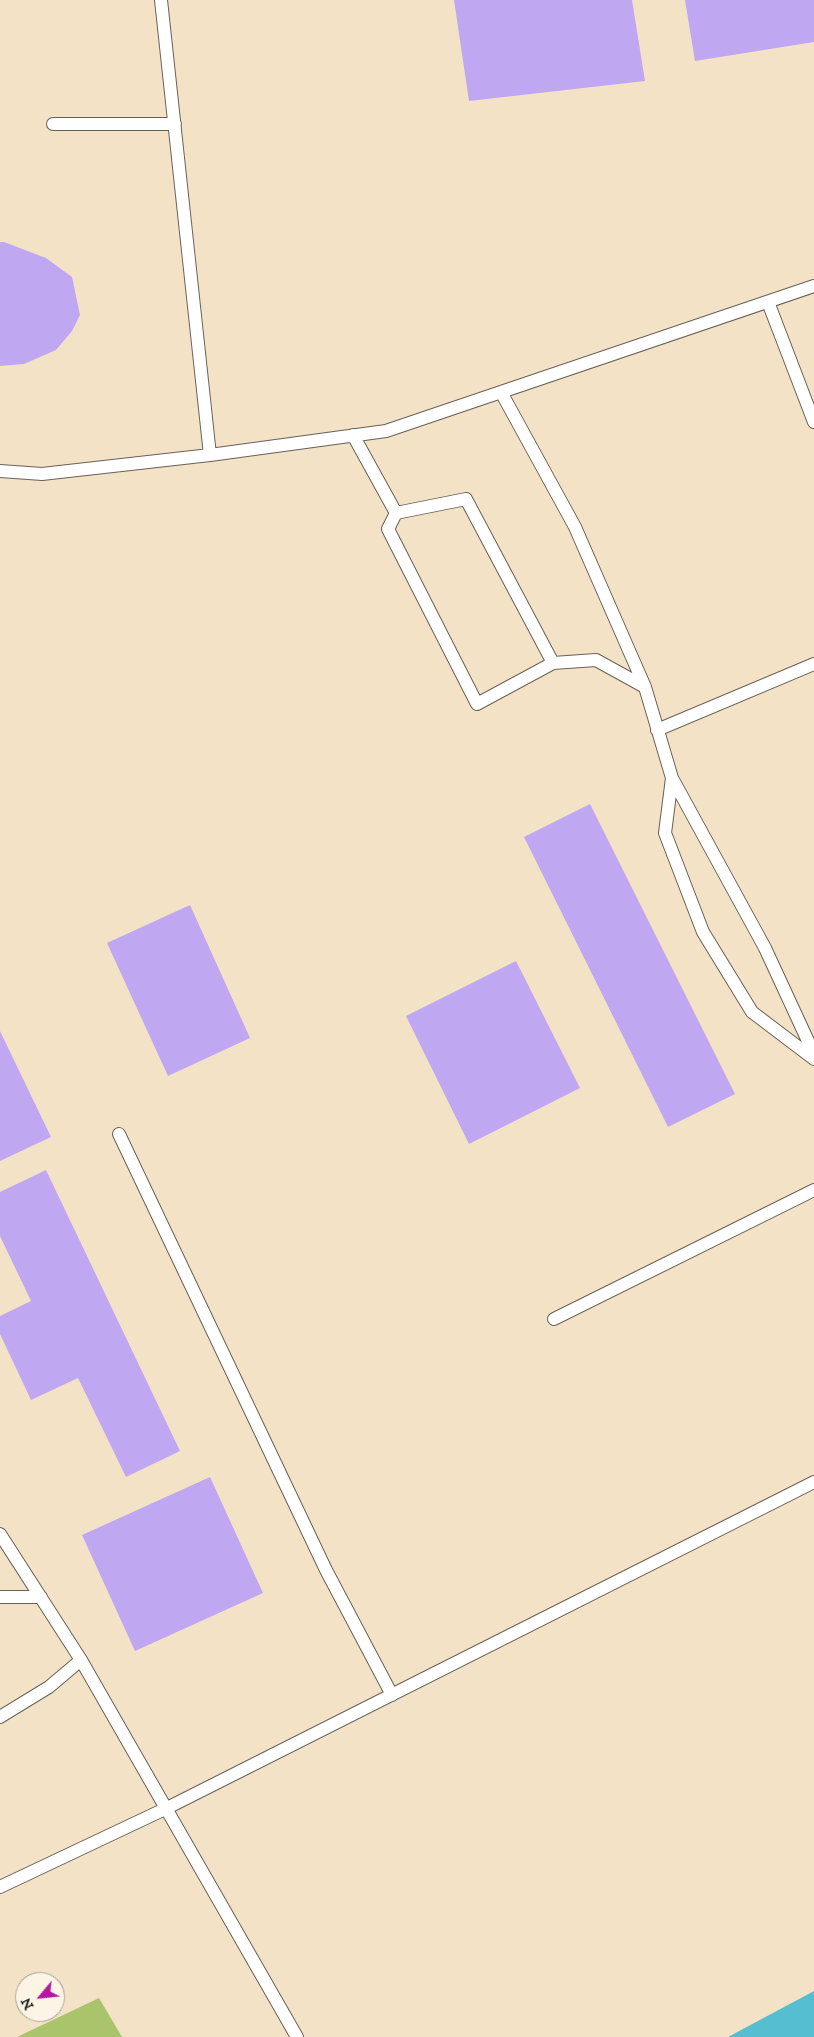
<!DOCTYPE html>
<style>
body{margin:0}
#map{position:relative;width:814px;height:2037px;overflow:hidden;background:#f4e2c6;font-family:"IM FELL DW Pica",serif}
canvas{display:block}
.north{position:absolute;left:15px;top:1972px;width:50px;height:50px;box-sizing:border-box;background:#fcf5e5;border:1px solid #a29e95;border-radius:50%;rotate:242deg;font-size:14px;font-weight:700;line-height:20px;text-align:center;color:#1c1c1c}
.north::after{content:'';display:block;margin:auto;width:18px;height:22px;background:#b5179e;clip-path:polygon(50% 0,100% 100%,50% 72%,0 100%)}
</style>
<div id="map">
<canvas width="814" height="2037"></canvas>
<div class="north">N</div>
</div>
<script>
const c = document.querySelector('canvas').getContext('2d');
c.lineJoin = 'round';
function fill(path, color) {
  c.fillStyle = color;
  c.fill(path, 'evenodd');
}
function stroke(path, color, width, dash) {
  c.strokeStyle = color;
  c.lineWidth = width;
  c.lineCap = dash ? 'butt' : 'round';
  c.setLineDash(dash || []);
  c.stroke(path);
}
fill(new Path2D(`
 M99,1998L122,2037H17Z`), '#a9c46a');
fill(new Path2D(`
 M814,1991V2037H728Z`), '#55bfd1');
fill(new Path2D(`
 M454,0H632L645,81L469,101Z
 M685,0H814V42L695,61Z
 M0,242H4L46,258L72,277L80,315L72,331L56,350L24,364L0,366Z
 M590,804L735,1094L668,1127L524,837Z
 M190,905L250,1038L168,1076L107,943Z
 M516,961L580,1088L469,1144L406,1016Z
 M0,1031L51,1137L0,1161Z
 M46,1170L180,1451L126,1477L78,1378L31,1400L0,1334V1316L31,1301L0,1236V1192Z
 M210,1477L263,1593L135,1651L82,1535Z`), '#c0a7f2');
const service = new Path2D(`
 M161,0L210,455
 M53,124H175
 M768,302L814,422
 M501,392L575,527L645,687L672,778L665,833L703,932L752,1012L814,1059
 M353,435L396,513
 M0,471L42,474L210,455L386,431L814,286
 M466,499L553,663L477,704L388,529L396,513Z
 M553,663L596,660L645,687
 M657,730L814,664
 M672,778L765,948L814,1054
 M119,1134L326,1570L392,1695
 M554,1319L814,1190
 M0,1534L81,1660L297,2037
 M0,1597H41
 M0,1717L49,1687L81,1660
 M0,1887L167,1808L814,1482`);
stroke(service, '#686158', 14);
stroke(service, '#fff', 12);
</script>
